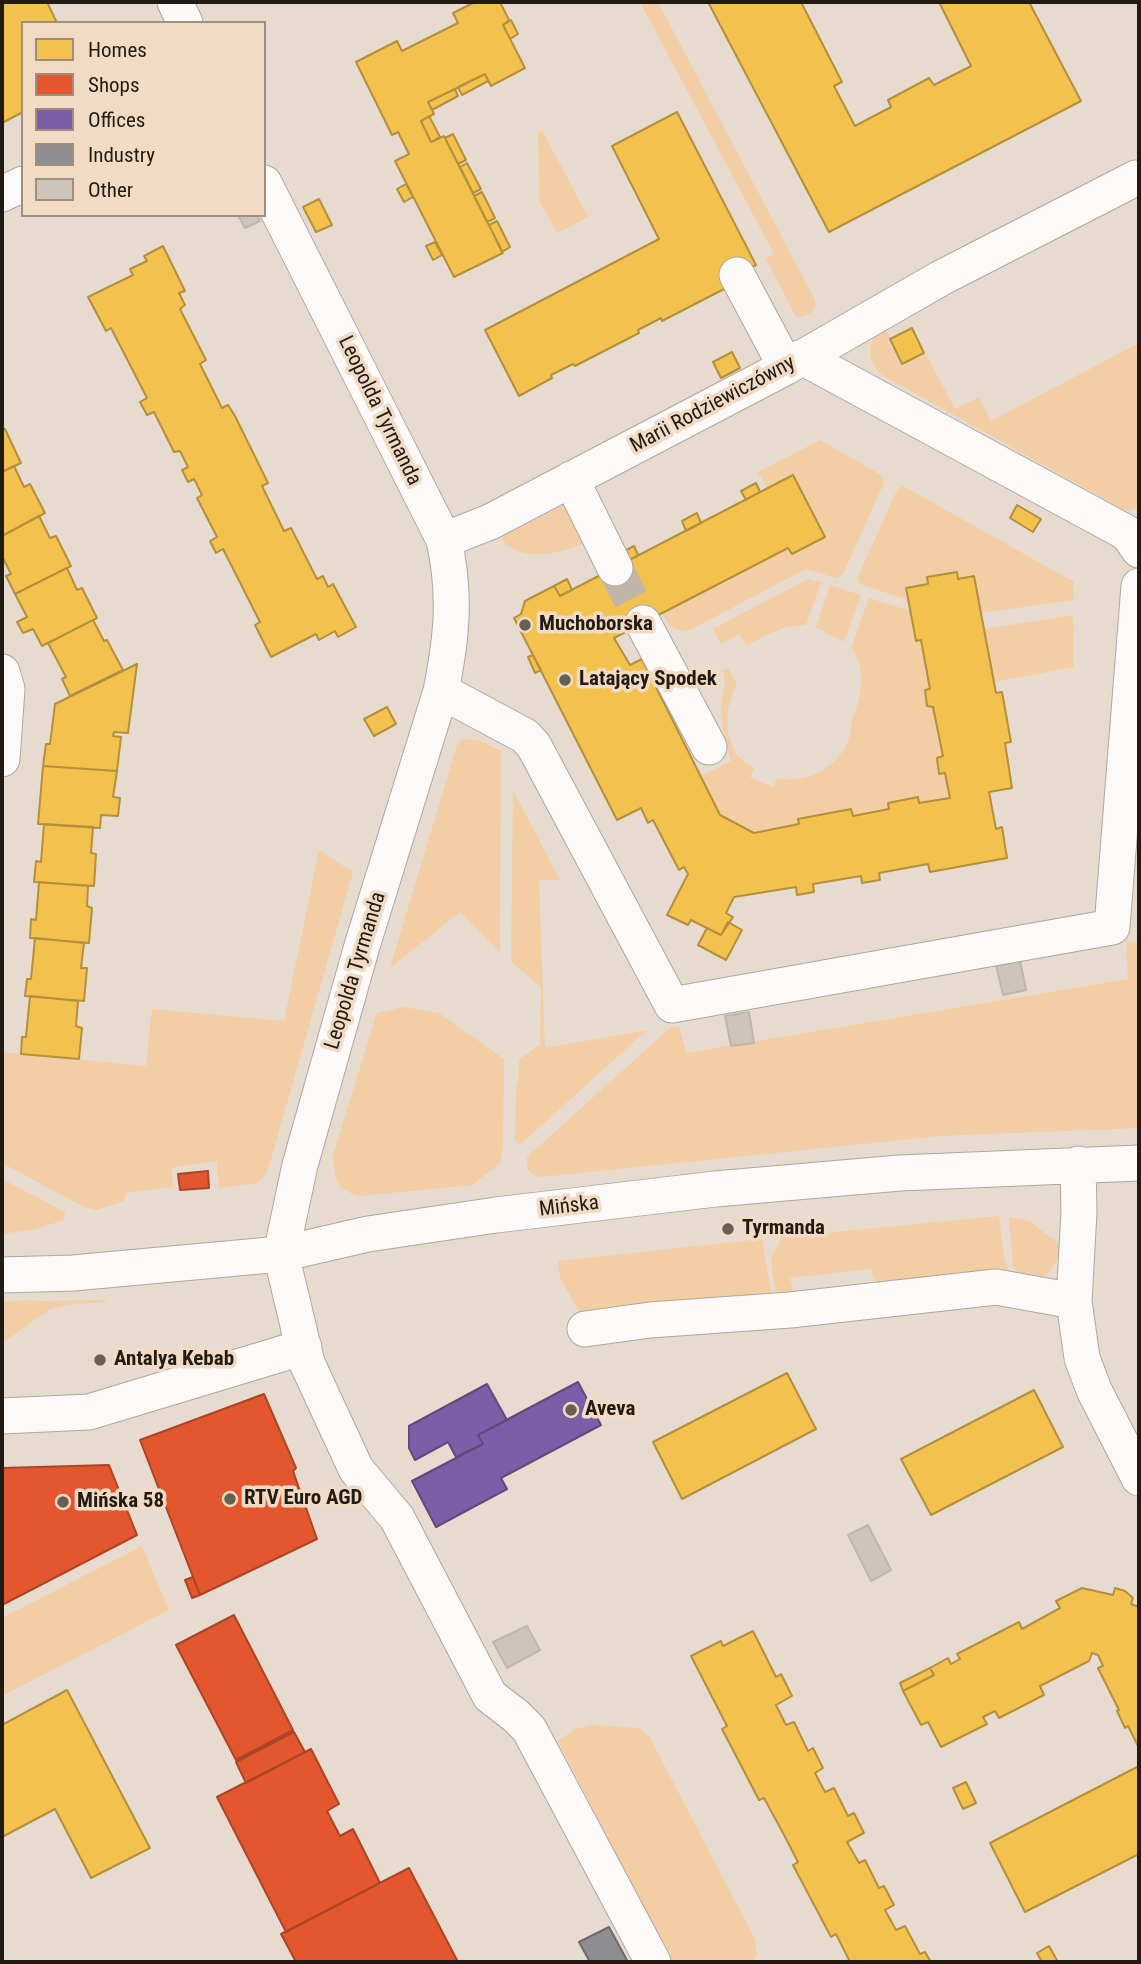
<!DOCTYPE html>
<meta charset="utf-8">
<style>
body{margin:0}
#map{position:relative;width:1141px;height:1964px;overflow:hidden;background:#e7dbcf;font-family:"Roboto Condensed",sans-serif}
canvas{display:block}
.frame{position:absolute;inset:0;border:4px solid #221b13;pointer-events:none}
.legend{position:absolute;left:21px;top:21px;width:245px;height:196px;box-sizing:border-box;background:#f1dbc5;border:2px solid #9e8e7e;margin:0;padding:9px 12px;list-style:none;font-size:21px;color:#221b13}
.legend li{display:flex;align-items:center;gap:14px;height:35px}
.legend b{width:35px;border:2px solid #9e8e7e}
</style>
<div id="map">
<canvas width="1141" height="1964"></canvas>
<div class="frame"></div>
<ul class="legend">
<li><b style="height:19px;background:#f2c14e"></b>Homes</li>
<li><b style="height:19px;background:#e4572e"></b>Shops</li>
<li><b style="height:19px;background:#7b5ea7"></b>Offices</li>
<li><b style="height:19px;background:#8d8d92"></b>Industry</li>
<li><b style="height:19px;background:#cdc4ba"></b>Other</li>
</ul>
</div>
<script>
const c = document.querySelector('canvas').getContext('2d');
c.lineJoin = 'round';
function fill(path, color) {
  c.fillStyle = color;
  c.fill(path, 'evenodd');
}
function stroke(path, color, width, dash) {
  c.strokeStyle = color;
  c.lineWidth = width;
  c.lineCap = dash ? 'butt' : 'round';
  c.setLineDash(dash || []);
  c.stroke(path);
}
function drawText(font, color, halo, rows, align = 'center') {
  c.font = font + ' "Roboto Condensed",sans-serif';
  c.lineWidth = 7;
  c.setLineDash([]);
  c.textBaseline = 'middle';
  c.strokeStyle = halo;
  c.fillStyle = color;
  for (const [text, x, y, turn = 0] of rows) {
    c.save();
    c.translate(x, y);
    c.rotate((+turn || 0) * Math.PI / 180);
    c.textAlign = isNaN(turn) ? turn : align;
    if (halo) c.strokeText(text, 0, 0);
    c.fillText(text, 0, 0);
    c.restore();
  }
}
fill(new Path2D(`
 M640,2H658L815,300C816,313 808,317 796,317L766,259L774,254Z
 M542,130L588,217L557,233L539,200L538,132Z
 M885,328L890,338L888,340L901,366L926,354L955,409L979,397L991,421L1139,343V505L1133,510L1126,511L880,374C866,358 866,340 885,328Z
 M820,440L881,475L884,483L843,574L836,578L806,569L690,630L683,632L670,626L662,613L788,548L792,554L825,537L794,475L767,488L758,472Z
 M903,486L1074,582L1073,600L981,613L974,576L958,579L956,572L927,577L928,584L906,588L908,600L860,584L857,579L897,490Z
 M573,501L592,540C569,552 517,566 501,537Z
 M808,579L821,582L806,625L785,627L746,645L739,634L721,644L713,629Z
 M830,585L861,595L844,642L816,627Z
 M869,598L910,611L916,641L921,640L930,689L925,691L927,706L933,707L943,756L937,758L939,773H945L950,798L919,803L918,797L889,802V809L853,816L851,809L798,818L799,824L754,833L720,815L701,776L731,761C726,744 722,727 721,710C721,696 728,683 723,671L728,668L737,684C722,710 722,753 754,768L750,777L773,787L777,778C804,784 832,771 846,746C851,737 850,725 854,715C862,692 867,669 851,648Z
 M1073,615L1074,667L993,682L984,629Z
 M464,739L478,740L501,751L500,952L460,912L390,968L457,745Z
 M513,790L560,880H539L545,1048L647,1030L522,1143L518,1144L515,1141L516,1086H518L519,1059L540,1045L541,987L511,962Z
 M319,850L353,872L267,1173L258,1183L219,1188L217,1161L172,1168L173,1187L126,1193L124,1201L97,1210L84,1207L2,1163V1052L146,1066L152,1009L284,1021Z
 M1126,941L1139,943V1128L941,1136L541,1177L533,1175L527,1168V1157L671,1027L679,1026L686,1053L1128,979Z
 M403,1007L439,1013L504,1059L503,1149L500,1163L472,1185L360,1196C336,1190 334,1178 333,1155L377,1013Z
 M2,1179L65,1212L64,1220L36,1229L2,1234Z
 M999,1216L1004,1256L1011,1278L875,1284L871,1269L790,1278L795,1298H780L774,1286L771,1256L783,1237Z
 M1009,1217L1030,1221L1061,1246C1054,1272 1046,1282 1019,1278L1013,1266Z
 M762,1239L773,1301L583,1318L560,1278L558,1261Z
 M31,1300L38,1301L106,1300V1302L68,1305L50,1309L8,1339L2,1341V1302Z
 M142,1546L169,1610L2,1696V1618Z
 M592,1725L639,1728L649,1736L755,1939L757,1956L752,1962H672L558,1741L575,1729Z`), '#f3cda4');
const homes = new Path2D(`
 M2,2H47L57,23H23V112L2,123Z
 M475,2H500L509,20L503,25L525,68L491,86L485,74L455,89L428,102L434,114L421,121L431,142L444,136L503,253L454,277L395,161L409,154L398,132L392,135L356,62L397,41L402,51L458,23L453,13Z
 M708,2H801L842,82L834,86L855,126L891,107L888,100L929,78L934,85L971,66L939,2H1029L1081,101L829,232Z
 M511,20L518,34L510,39L503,25Z
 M485,74L488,81L462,95L458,87Z
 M455,89L458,96L432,110L428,102Z
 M677,112L756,265L725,281L728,287L662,321L661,318L638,330L639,333L575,366L573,364L551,375L552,378L519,396L485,330L659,239L612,146Z
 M429,116L440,137L431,142L421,121Z
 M453,134L466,160L458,164L445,138Z
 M467,163L481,189L473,193L460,167Z
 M406,184L413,197L404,202L397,189Z
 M482,192L495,218L487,222L474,196Z
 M319,199L332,225L316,232L303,207Z
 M497,221L510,247L502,252L489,225Z
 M435,242L442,255L433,260L426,246Z
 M163,246L185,291L179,293L185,305L180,309L206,360L200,364L222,408L228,405L235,416L268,483L262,486L284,531L291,528L317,579L323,576L328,587L333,584L356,627L338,637L335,631L319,640L316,634L271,657L255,625L260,622L223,549L216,553L210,541L217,537L197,498L202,495L194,479L188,482L182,470L188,467L180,451L174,452L154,412L147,415L140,402L147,398L111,328L106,331L88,297L133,275L130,269L147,261L144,256Z
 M912,328L924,353L902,364L890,339Z
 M732,352L740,368L721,378L713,362Z
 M5,429L21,463L2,472V430Z
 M14,466L24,487L30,484L45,513L2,536V472Z
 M793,475L825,537L792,554L788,548L614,638L630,665L642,659L720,815L754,833L799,824L798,819L851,809L853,816L889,809L888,803L918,797L919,803L950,798L945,773L939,774L937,758L943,756L933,707L927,706L925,690L930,689L921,640L916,641L906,588L928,584L927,577L957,572L958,579L974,576L996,693L1002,692L1011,742L1005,743L1012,788L989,792L996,829L1002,827L1007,858L930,872L928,864L879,873L880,880L862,883L861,876L813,884L814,892L797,895L796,887L734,897L726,913L733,917L721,935L691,920L688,925L667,915L688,874L684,867L679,870L653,820L648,823L641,808L617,820L514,618L521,614L525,601L554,586L560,596Z
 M756,483L760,492L746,500L741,491Z
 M1017,505L1041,519L1033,532L1010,518Z
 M697,513L701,523L686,531L682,521Z
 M39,516L50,538L56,536L71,566L15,594L6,576L11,574L2,556V536Z
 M634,546L638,555L624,563L619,554Z
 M67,568L77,590L82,588L97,618L42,646L33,629L23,633L17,622L27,617L15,594Z
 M567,579L572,590L560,596L554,586Z
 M93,620L104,641L107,640L123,670L70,696L62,679L66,677L48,643Z
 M533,655L541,670L535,673L528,657Z
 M137,664L128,733L114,732L113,736L121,737L117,771L43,766L46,744H50L55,704Z
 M387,707L396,724L374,736L364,719Z
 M43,766L117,771L113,797L120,798L118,816L101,815L100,828L38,824Z
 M44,824L93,827L91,853L96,854L94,886L34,882L36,861L41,862Z
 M39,882L88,886L87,906L92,908L89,943L30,938L31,919L36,920Z
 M728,922L742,930L726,960L698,945L707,928L721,935Z
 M35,938L84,943L81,968H87L84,1001L25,996L27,979H31Z
 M30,996L78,1001L76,1026L82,1028L79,1059L21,1054L22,1037H26Z
 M787,1373L816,1429L682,1499L653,1442Z
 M1034,1390L1063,1447L931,1515L901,1459Z
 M1082,1588L1113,1595L1115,1588L1125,1591L1133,1598L1131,1604L1139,1607V1748L1128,1726L1125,1728L1117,1711L1119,1710L1098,1668L1103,1666L1098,1655L1092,1653L1089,1661L1040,1686L1044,1695L999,1718L995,1711L983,1717L987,1724L941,1747L928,1722L921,1725L903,1691L934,1675L930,1668L948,1658L951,1664L960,1659L957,1654L1019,1622L1022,1629L1060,1608L1056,1601Z
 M753,1631L776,1677L781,1674L792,1696L776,1705L786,1725L794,1722L808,1751L813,1748L823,1768L815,1773L825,1792L834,1788L848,1816L854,1813L864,1833L847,1842L859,1863L865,1860L879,1888L884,1886L894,1905L885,1910L896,1930L905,1926L920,1954L925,1952L931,1962H850L836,1934L831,1937L793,1865L798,1862L783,1833L764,1798L759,1800L722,1729L727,1726L691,1656L721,1641L723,1646Z
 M930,1668L934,1675L903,1691L900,1683Z
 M67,1690L150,1848L91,1878L55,1809L2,1837V1725Z
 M1137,1767L1139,1771V1854L1025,1912L990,1843Z
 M966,1782L976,1803L963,1809L953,1788Z
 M1049,1946L1058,1962H1042L1037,1953Z`);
fill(homes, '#f2c14e');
stroke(homes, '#b48f3c', 2);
const shops = new Path2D(`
 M208,1171L209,1188L180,1190L178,1174Z
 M264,1394L296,1468L293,1471L317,1539L200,1595L140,1440Z
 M109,1465L137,1535L2,1605V1468Z
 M193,1577L200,1595L192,1598L185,1580Z
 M234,1615L293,1730L236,1760L176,1645Z
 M294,1732L305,1752L246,1783L236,1762Z
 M311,1749L339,1804L327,1811L340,1836L353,1829L380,1883L286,1932L217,1797Z
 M409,1868L458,1962H296L281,1934Z`);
fill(shops, '#e4572e');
stroke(shops, '#aa4526', 2);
const offices = new Path2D(`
 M578,1382L601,1425L501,1478L507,1489L436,1527L412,1481L483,1444L478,1435Z
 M487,1384L507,1420L478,1435L483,1444L456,1457L448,1442L415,1460L409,1448V1426Z`);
fill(offices, '#7b5ea7');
stroke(offices, '#604a7b', 2);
const industry = new Path2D(`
 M609,1927L628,1962H590L579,1942Z`);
fill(industry, '#8d8d92');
stroke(industry, '#6d6b6c', 2);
const building = new Path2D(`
 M238,215H257L260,221L245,228Z
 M1020,960L1026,990L1003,995L996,965Z
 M749,1012L754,1043L731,1046L725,1016Z
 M868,1525L891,1570L871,1581L848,1535Z
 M527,1626L540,1650L507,1668L493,1642Z`);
fill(building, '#cdc4ba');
stroke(building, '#bfb6ad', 2);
stroke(new Path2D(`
 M615,568L643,623`), '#c0b5a9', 35, [35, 18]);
const minor = new Path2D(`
 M175,2L185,23
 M264,183L444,540C456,595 452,636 441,691L362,946L300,1165L281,1254L307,1363L356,1469L397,1518L490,1696L516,1716L529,1729L653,1962
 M2,194L23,184
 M737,275L786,367
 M802,357L1127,533L1139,550
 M571,479L615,568
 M444,540L490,522L786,367L941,278L1136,178
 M643,623L709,747
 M2,672L7,689L2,759
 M441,691L525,736L534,746L672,1005L1112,927L1139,586
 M1078,1164L1079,1212L1074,1301L1082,1358L1094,1390L1139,1478
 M2,1275L73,1273L281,1254L368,1234L496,1215L715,1189L900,1173L1139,1163
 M585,1329L650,1320L790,1310L996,1287L1074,1301
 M2,1416L89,1412L304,1347`);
stroke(minor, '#afa69d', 37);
stroke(minor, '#fbfaf8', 35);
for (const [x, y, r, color] of [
 [525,625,7,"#675e55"],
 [565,680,7,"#675e55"],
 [728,1229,7,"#675e55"],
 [100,1360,7,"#675e55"],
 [571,1410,7,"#675e55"],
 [230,1499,7,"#675e55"],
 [63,1502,7,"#675e55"]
]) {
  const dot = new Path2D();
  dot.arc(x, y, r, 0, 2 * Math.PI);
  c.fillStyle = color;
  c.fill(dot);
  stroke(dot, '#f1dbc5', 2.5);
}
drawText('21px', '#221b13', '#f1dbc5', [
 ["Marii Rodziewiczówny",713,405,-28],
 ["Leopolda Tyrmanda",379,411,64],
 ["Leopolda Tyrmanda",356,971,-73],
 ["Mińska",569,1207,-7]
]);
drawText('bold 21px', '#221b13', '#f1dbc5', [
 ["Muchoborska",539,625],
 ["Latający Spodek",579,680],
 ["Tyrmanda",742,1229],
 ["Antalya Kebab",114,1360],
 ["Aveva",585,1410],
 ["RTV Euro AGD",244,1499],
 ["Mińska 58",77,1502]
], 'left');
</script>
